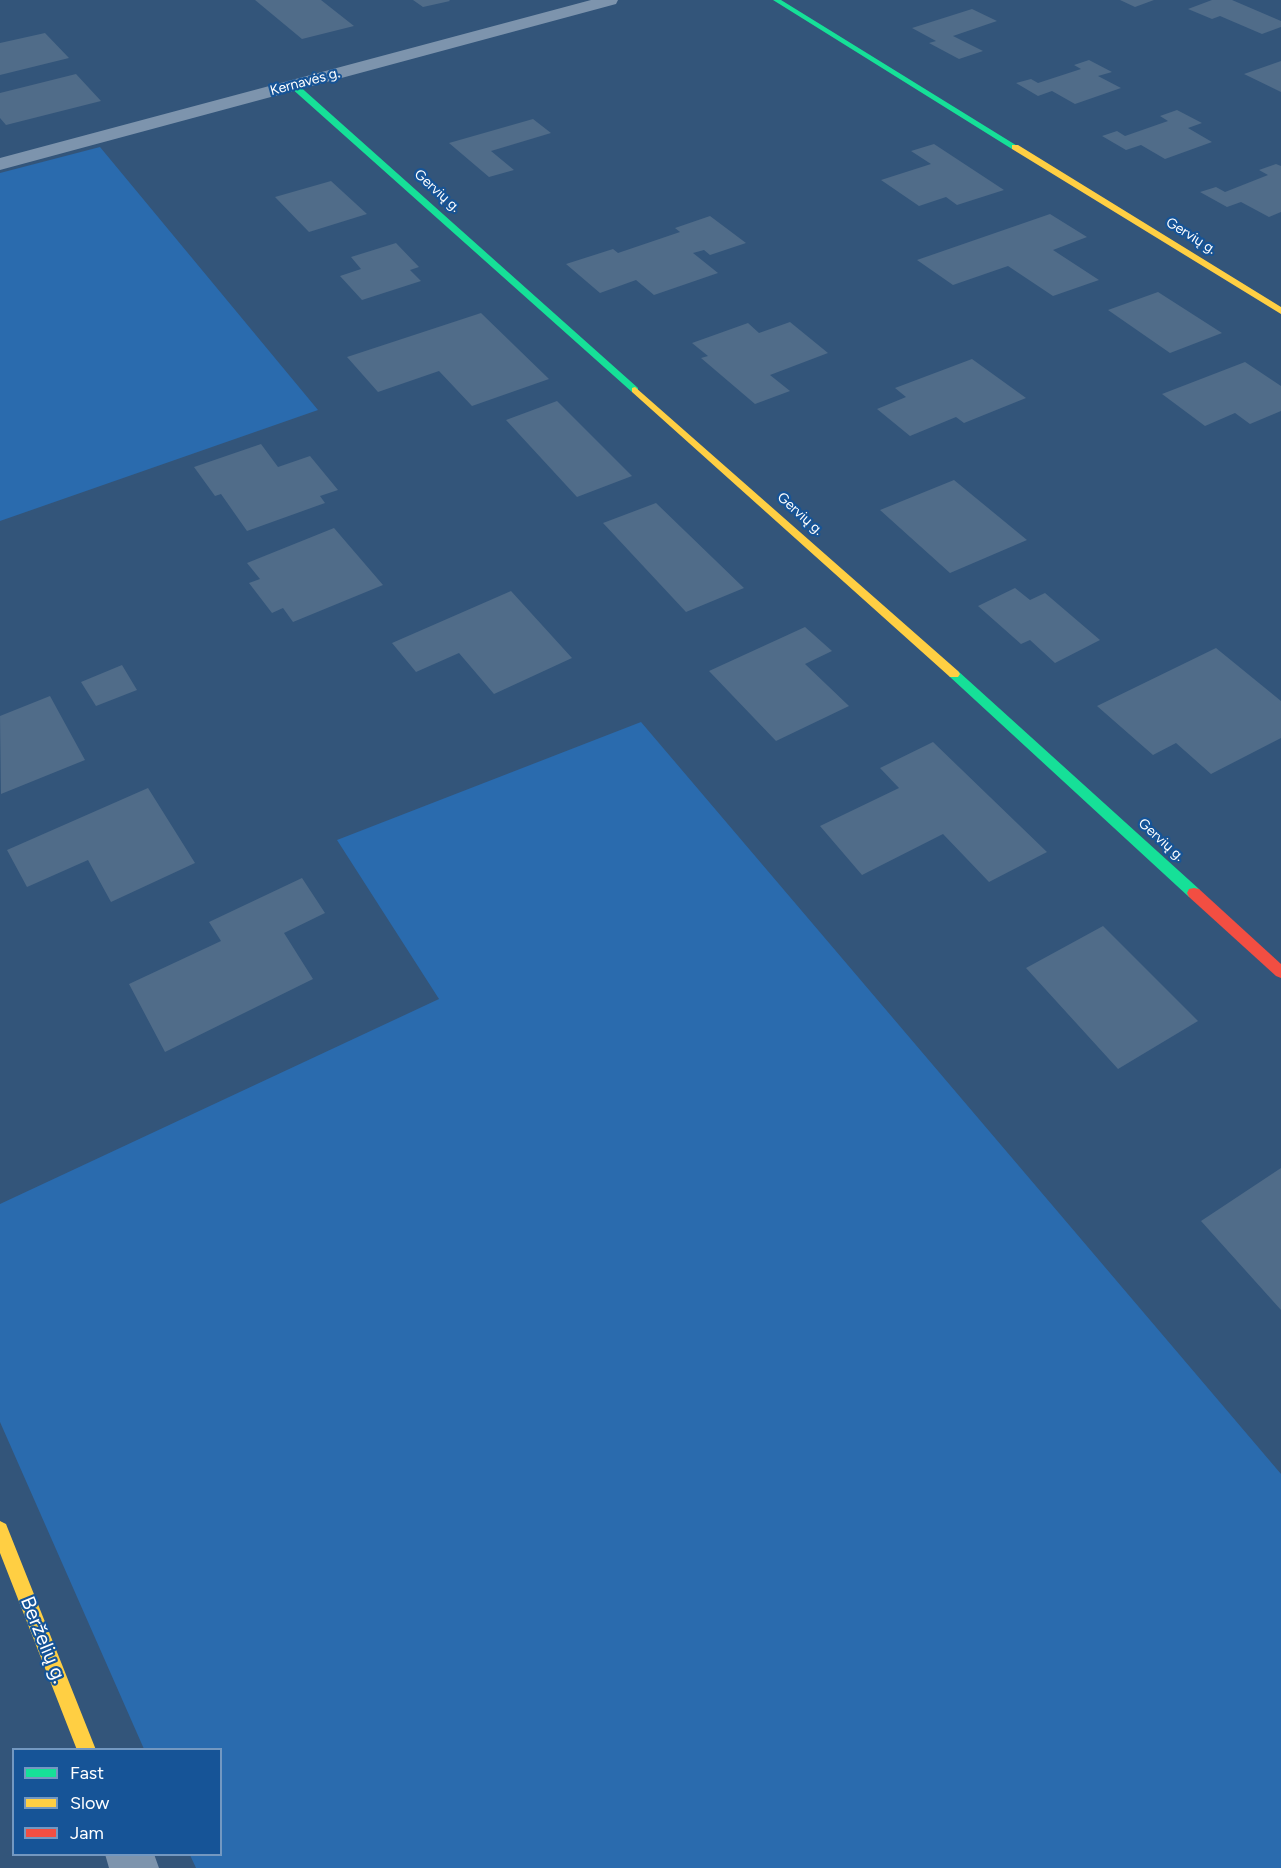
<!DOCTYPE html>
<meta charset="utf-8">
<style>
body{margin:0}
#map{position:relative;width:1281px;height:1868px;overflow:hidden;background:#33557a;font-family:Figtree,sans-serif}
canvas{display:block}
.legend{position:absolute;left:12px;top:1748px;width:210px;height:108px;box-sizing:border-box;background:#165497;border:2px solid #7398c1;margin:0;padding:8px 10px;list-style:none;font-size:18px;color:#fff}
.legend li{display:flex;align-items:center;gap:12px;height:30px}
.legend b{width:30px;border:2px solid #7398c1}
</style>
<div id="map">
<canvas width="1281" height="1868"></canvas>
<ul class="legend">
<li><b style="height:8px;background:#16e098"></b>Fast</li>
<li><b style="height:8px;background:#ffcf43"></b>Slow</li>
<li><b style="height:8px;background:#f24e42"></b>Jam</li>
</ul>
</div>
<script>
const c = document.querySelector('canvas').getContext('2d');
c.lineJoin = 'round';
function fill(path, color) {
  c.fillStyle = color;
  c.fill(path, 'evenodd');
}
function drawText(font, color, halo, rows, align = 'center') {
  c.font = font + ' Figtree,sans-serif';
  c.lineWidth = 4.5;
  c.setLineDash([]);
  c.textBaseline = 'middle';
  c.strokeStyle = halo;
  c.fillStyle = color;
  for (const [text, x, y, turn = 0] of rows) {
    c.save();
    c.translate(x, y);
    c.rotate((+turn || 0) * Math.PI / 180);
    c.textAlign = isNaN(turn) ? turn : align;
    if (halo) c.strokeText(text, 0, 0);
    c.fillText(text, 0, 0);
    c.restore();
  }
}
fill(new Path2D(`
 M100,147L318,410L0,521V173Z
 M641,722L1281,1474V1868H196L190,1855L220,1854V1750L144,1749L0,1422V1204L439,999L337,840Z`), '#2a6bae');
fill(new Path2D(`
 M255,0H321L354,26L302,39Z
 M413,0H449L450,1L423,7Z
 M1120,0H1154L1135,7Z
 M1212,0H1232L1281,21V27L1262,34L1220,16L1212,19L1188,9Z
 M972,9L997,21L953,36L983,51L959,59L929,43L936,41L912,28Z
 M45,33L69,58L0,75V43Z
 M1089,60L1112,72L1098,76L1121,88L1075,104L1052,91L1038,96L1016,83L1031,79L1038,83L1081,69L1074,65Z
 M1281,61V92L1244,74Z
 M76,74L101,101L6,125L0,118V93Z
 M1177,110L1202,123L1188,128L1212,142L1165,159L1141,145L1126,150L1102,136L1117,131L1125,136L1168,121L1160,116Z
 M533,119L551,133L491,151L514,170L489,177L449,143Z
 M934,144L1004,190L957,205L946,197L919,206L881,180L931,164L911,151Z
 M1276,164L1281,166V212L1269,217L1241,202L1227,207L1200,192L1216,187L1225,192L1268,175L1259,170Z
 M331,181L367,214L309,232L275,197Z
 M1050,214L1087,237L1053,250L1099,280L1053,296L1008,266L953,285L917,260Z
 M710,216L746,243L710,255L704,250L693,253L718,273L654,295L636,280L600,293L566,264L613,249L618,253L680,232L675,228Z
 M396,243L419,267L410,270L421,281L362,300L340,276L361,269L351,257Z
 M1158,292L1222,333L1170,353L1108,310Z
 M481,313L549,379L472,406L439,371L378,392L347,357Z
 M790,322L828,353L770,375L790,391L755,404L701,358L708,356L692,343L748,323L759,333Z
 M972,359L1026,398L964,423L956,417L910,436L877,409L906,397L895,388Z
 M1245,362L1281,386V411L1250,424L1235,413L1205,426L1162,394Z
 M557,401L632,476L577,497L506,420Z
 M261,444L278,467L310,456L338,490L320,496L325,503L247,531L221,494L215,496L194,467Z
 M954,480L1027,540L950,573L880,510Z
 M656,503L744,588L686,612L603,523Z
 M334,528L383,585L293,622L283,608L272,613L249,583L260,579L247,563Z
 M1015,588L1030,600L1045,593L1100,640L1055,663L1030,640L1021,644L978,606Z
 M511,591L572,658L494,694L459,653L416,672L392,643Z
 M805,627L832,651L805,664L849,706L776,741L709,671Z
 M1216,648L1281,701V738L1211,774L1176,743L1153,755L1097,706Z
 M122,665L137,690L96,706L81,682Z
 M50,696L85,760L1,794L0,716Z
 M933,742L1047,852L989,882L943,834L862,875L820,826L899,788L880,768Z
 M148,788L195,863L111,902L88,860L27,887L7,850Z
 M302,878L325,913L284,933L313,979L165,1052L129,984L221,941L209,922Z
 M1103,926L1198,1021L1118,1069L1026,968Z
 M1281,1168V1310L1201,1221Z`), '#506c89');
fill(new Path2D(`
 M591,0H618L616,4L0,170V158Z
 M105,1854H154L159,1868H109Z`), '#7d94ad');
fill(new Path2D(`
 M773,0H781L1019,147L1012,149Z
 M290,83H296L638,388V392H632L290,87Z
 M954,670L958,671L1199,889L1201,893L1199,897H1189L950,677L948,674L950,671Z`), '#16e098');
fill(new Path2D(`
 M1012,145H1018L1281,307V314L1012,149Z
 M635,387L958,671L960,674L958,677H950L632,392V388Z
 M0,1521L6,1524L96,1750H77L0,1553Z`), '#ffcf43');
fill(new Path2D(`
 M1194,888L1199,889L1281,964V978L1276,976L1189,897L1187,893L1189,889Z`), '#f24e42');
drawText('14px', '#fff', '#165497', [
 ["Kernavės g.",305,82,-15],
 ["Gervių g.",437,191,42],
 ["Gervių g.",1191,236,32],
 ["Gervių g.",800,514,42],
 ["Gervių g.",1161,840,42]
]);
drawText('20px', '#fff', '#165497', [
 ["Berželių g.",43,1640,68]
]);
</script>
